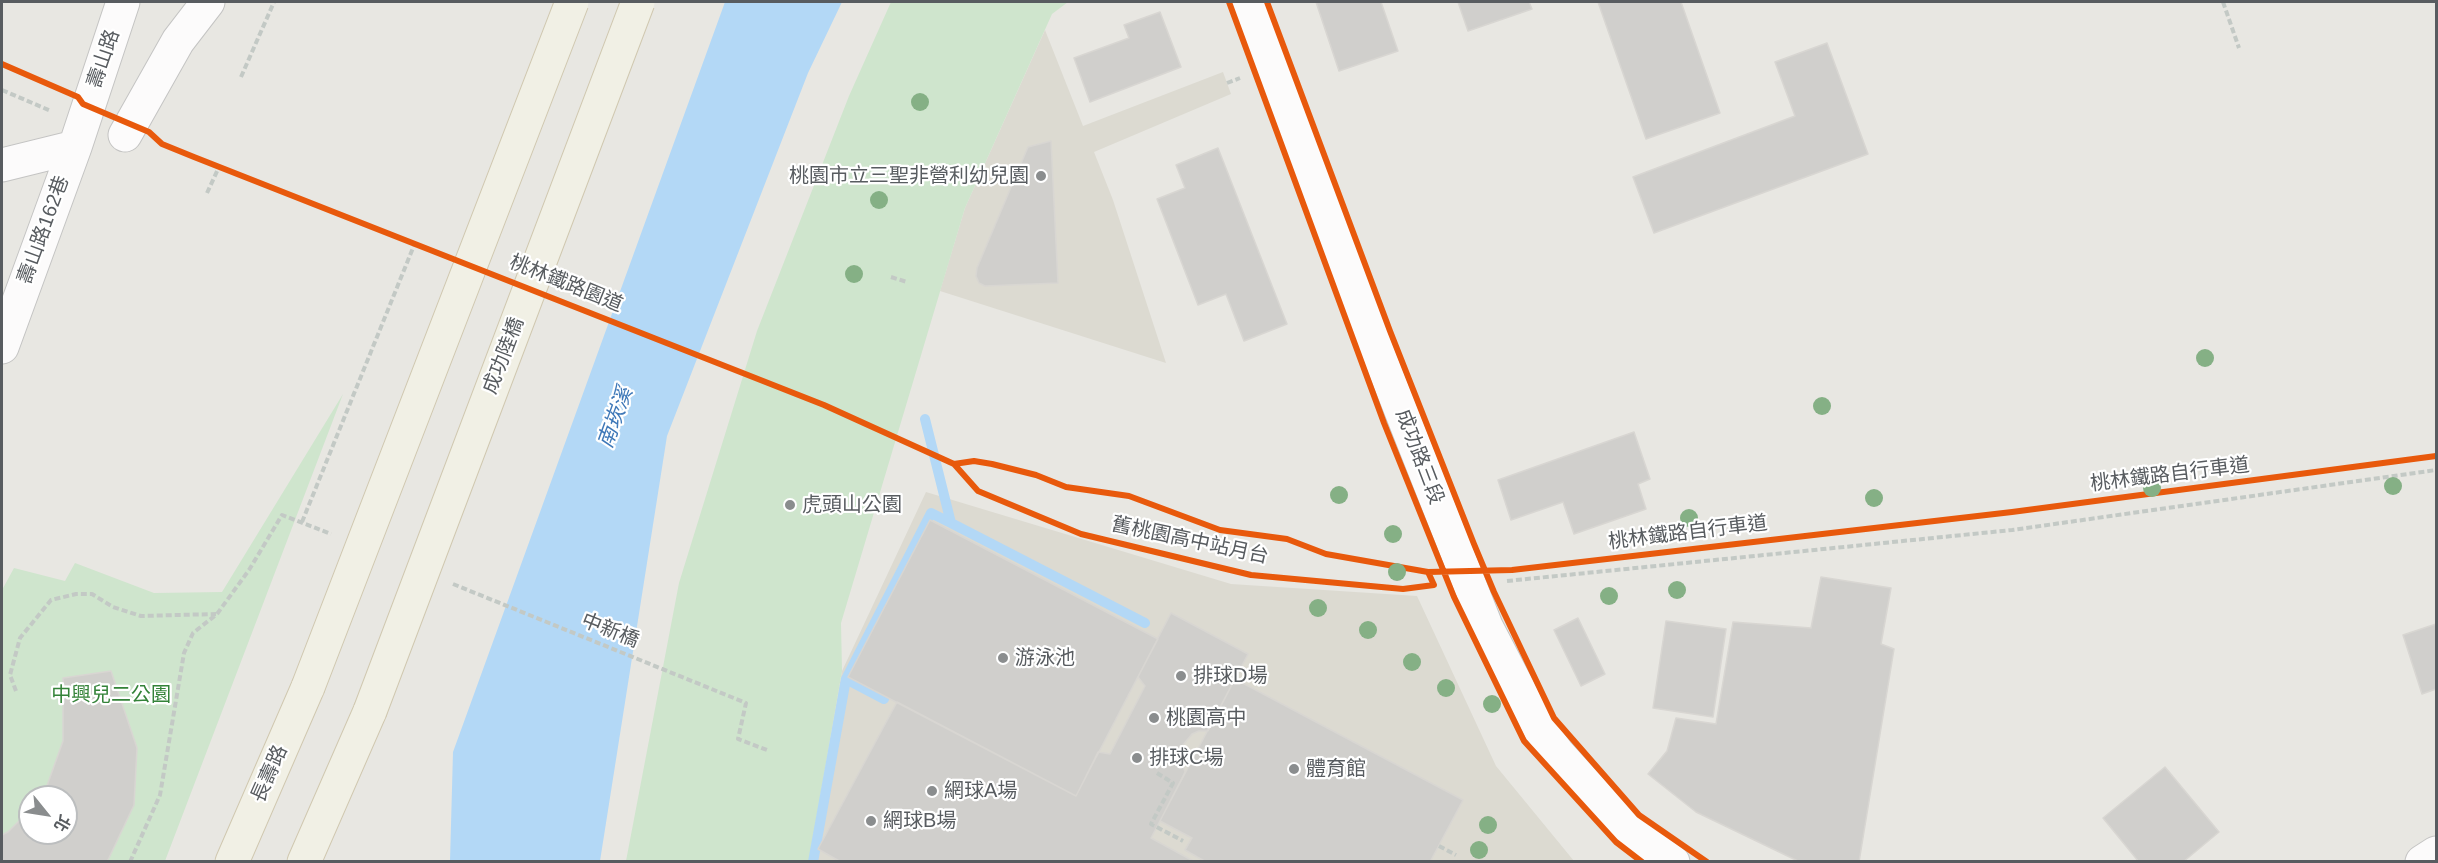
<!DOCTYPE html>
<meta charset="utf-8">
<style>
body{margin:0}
#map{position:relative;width:2438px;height:863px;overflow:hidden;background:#e8e7e2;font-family:Arial,"Noto Sans TC",sans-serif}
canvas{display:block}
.frame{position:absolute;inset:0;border:3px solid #585c60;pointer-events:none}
.north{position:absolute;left:18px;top:785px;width:60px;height:60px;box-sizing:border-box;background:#fff;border:2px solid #bcbebf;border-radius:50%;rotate:120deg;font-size:16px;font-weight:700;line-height:24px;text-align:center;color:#585c60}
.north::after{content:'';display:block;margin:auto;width:21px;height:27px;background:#8a8d8e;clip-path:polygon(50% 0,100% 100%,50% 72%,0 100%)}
</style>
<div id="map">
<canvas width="2438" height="863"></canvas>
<div class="frame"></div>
<div class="north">北</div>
</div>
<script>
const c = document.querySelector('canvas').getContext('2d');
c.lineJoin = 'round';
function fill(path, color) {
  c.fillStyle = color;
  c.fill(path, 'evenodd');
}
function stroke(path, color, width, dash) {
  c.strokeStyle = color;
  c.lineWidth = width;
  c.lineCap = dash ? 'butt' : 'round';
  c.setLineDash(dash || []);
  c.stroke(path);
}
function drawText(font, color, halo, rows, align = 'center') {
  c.font = font + ' Arial,"Noto Sans TC",sans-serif';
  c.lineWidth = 4.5;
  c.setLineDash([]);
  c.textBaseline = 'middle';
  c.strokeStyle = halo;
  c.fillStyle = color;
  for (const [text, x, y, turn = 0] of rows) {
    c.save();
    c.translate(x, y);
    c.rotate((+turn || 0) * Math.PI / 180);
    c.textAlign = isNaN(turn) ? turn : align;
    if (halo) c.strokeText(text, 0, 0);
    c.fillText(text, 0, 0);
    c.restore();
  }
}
fill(new Path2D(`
 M1045,30L1083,126L1223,72L1231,94L1094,152L1113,200L1166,363L940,291L965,208Z
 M926,492L1231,584L1417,596L1496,766L1574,861L809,862L842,671Z`), '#dcdad1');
fill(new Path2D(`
 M891,2H1068L1052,14L965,208L841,623L842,671L809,861H626L679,583L757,331L849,96Z
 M343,394L165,861L2,862V590L14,568L65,581L75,563L154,593L222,592ZM30,797H66V833H30Z`), '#cfe5cd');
fill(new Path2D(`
 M725,2H842L808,73L667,436L600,861H450L453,752Z`), '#b3d8f6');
stroke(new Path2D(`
 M951,523L1145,623
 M846,679L884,699
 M813,862L846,679L931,513L951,523L925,419`), '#b3d8f6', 10);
const building = new Path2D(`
 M1316,2H1381L1398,51L1339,71Z
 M1458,2H1529L1532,9L1468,31Z
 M1598,2H1681L1720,113L1646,139Z
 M1160,12L1181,67L1090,102L1074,58L1129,38L1124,25Z
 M1827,43L1868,154L1654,233L1633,177L1795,116L1775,62Z
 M1051,141L1058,283L985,286L979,283L976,276L977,268L1028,147Z
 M1218,148L1287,324L1244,341L1226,294L1198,305L1157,199L1185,188L1176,165Z
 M1634,432L1650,479L1638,484L1646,509L1574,534L1563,502L1511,520L1498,480Z
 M930,520L1158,639L1138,677L1145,686L1110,754L1098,752L1076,796L848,677Z
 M1821,577L1891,588L1881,644L1894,649L1859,862H1800L1696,812L1648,774L1667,751L1676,718L1716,724L1733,622L1811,628Z
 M1171,613L1248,654L1151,838L1195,862H841L818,849L897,702L1076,796Z
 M1578,618L1605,674L1581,686L1554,630Z
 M1666,621L1726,629L1713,717L1653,708Z
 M2436,624V689L2422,694L2403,635Z
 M111,671L137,748L134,805L107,862H2V835L8,832L30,810V833H66V797H43L63,741V678Z
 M1235,679L1463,800L1430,862H1206L1185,850L1192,838L1160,821L1185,772L1180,756L1182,746L1192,734L1199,731H1208Z
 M2165,767L2219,832L2183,862H2139L2103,818Z`);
fill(building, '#d0cfcc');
stroke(building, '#d8d6d2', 1.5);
const minor = new Path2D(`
 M1248,2L1377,350L1486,626L1539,728L1557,752L1626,828L1673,862
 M125,135L178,41L208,2
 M2,165L75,147
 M2,347L75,147L123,2
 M2422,862L2436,853`);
const major = new Path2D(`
 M232,862L308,687
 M304,862L370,711`);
stroke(minor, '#c4c4c3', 35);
stroke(major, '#d0c8b0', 35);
stroke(new Path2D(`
 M2223,2L2239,48
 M241,77L274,2
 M1227,83L1240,78
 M2,90L51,111
 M207,193L219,167
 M891,277L907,282
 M954,464L978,491L1081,534L1251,575L1403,589L1434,585
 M302,522L415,243
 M1507,581L2012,530L2436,470
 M453,584L746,703L738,739L767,750
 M16,691L10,675L20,638L51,600L76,594H92L113,607L141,616L216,614
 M1157,773L1173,783L1151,824L1183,841
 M1439,846L1456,855
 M130,862L160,795L184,653L193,633L217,614L249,570L282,515L331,534`), '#c3c9c5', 4, [6, 3]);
stroke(minor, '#fcfbfb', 33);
stroke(major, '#f1f0e5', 33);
const majorBridge = new Path2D(`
 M308,687L572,2
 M370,711L638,2`);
stroke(majorBridge, '#d0c8b0', 35, []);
stroke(majorBridge, '#f1f0e5', 33);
stroke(new Path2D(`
 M1229,2L1384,423L1454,597L1524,741L1616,842L1642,862
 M1267,2L1390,331L1474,544L1494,592L1554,718L1639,815L1707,862
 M2,64L78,97L83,104L149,132L162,144L194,157L824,405L954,464L978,491L1081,534L1251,575L1403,589L1434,585L1428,572
 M954,464L974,461L992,464L1036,475L1066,487L1129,496L1220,530L1287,539L1326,554L1428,572L1512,570L2012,512L2436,456`), '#e8590c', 6);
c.fillStyle = '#85b085';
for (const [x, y] of [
 [920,102],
 [879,200],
 [854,274],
 [2205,358],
 [1822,406],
 [2393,486],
 [2152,488],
 [1339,495],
 [1874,498],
 [1689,518],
 [1393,534],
 [1397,572],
 [1677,590],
 [1609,596],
 [1318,608],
 [1368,630],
 [1412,662],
 [1446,688],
 [1492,704],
 [1488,825],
 [1479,850]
]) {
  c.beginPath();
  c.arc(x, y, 9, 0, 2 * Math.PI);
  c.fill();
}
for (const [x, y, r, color] of [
 [1041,176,6,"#8a8d8e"],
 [790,505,6,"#8a8d8e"],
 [1003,658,6,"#8a8d8e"],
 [1181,676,6,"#8a8d8e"],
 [1154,718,6,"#8a8d8e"],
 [1137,758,6,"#8a8d8e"],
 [1294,769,6,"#8a8d8e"],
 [932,791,6,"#8a8d8e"],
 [871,821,6,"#8a8d8e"]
]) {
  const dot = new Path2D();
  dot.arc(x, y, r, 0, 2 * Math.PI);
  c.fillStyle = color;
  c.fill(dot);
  stroke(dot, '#fff', 2);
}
drawText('20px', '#585c60', '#fff', [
 ["壽山路",104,59,-71],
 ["壽山路162巷",44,230,-70],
 ["桃林鐵路園道",566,284,22],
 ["成功陸橋",504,356,-69],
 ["成功路三段",1419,457,69],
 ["桃林鐵路自行車道",2170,475,-7],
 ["桃林鐵路自行車道",1688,533,-7],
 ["舊桃園高中站月台",1190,541,12],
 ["中新橋",610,631,22],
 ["長壽路",270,774,-66]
]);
drawText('20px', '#585c60', '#fff', [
 ["桃園市立三聖非營利幼兒園",1029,176,"right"],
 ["虎頭山公園",802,505],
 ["游泳池",1015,658],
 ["排球D場",1193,676],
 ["桃園高中",1166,718],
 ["排球C場",1149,758],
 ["體育館",1306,769],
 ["網球A場",944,791],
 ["網球B場",883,821]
], 'left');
drawText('20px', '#348339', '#fff', [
 ["中興兒二公園",111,695]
]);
drawText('italic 21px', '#3e78b8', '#fff', [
 ["南崁溪",616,418,-70]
]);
</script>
